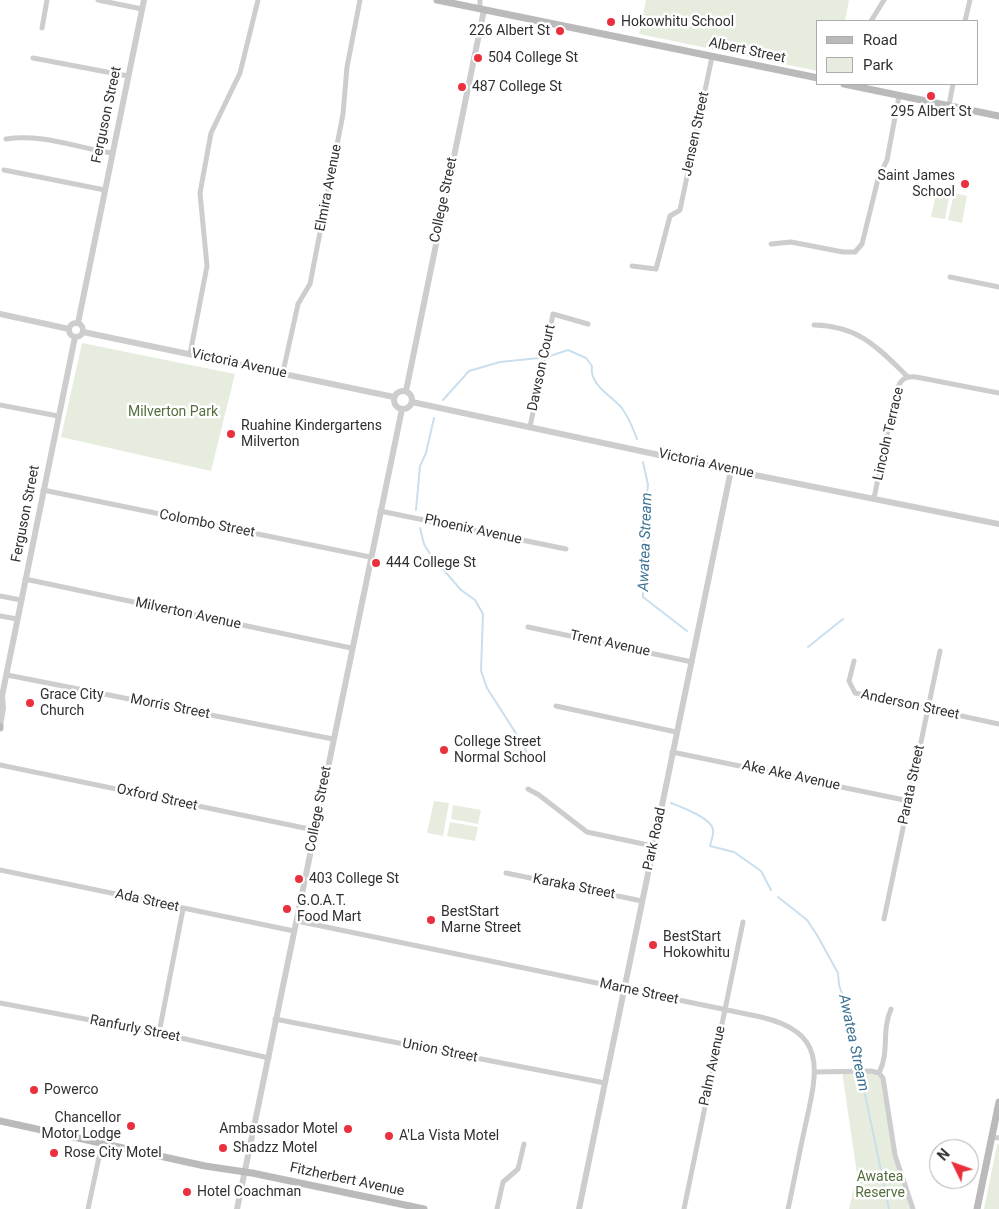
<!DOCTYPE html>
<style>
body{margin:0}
#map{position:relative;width:999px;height:1209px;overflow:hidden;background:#fff;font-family:Roboto,sans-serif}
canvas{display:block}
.legend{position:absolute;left:816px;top:20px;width:162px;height:65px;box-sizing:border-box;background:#fff;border:1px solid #acacac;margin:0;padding:6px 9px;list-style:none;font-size:15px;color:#303030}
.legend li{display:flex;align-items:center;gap:10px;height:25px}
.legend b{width:25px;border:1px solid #acacac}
.north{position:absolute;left:929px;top:1139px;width:50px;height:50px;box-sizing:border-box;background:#fff;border:1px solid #acacac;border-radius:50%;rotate:312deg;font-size:14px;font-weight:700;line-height:20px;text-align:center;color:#303030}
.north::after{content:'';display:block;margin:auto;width:18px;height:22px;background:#e9303d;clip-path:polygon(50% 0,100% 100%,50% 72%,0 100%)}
</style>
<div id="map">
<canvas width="999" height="1209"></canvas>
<ul class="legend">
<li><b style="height:6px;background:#bababa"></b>Road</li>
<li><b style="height:14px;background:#e6edde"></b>Park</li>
</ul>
<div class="north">N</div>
</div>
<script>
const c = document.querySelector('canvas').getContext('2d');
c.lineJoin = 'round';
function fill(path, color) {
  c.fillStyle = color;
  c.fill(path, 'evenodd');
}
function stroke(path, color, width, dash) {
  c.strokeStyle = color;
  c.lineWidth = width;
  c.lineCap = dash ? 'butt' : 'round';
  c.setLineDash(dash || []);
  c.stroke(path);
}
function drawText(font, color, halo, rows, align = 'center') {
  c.font = font + ' Roboto,sans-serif';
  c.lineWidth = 5;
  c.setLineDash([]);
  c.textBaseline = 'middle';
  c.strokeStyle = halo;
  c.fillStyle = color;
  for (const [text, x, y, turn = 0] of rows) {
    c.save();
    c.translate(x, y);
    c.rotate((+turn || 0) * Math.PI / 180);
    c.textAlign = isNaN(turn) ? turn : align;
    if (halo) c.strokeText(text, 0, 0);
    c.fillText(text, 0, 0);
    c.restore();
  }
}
fill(new Path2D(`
 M646,0H849L845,21H818V71L639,34Z
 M937,189L950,192L945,219L931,217Z
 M954,193L967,196L962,223L948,220Z
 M82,343L235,374L211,471L61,437Z
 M434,801L449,803L443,836L427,833Z
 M453,805L481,810L478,824L451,819Z
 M450,822L478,827L475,841L447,836Z
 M842,1071H871L883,1078L895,1155L913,1209H849L857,1174Z
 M999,1144V1209H984L997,1145Z`), '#e6edde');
stroke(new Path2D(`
 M550,356L568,350L586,358L592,366C589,384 610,395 621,407C628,416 633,428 637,439
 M443,400L469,371L500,362L539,358
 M643,462L648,485L644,517L643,597L687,631
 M416,510L420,466L426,453L434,418
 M420,528L424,544L430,554L461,590L475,600L483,614L481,671L487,688L524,746L528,757
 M808,647L843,619
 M671,803C681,807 712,818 713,830C714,835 711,841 710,846L734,852L761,871L771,890
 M778,897L807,920L817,935L838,973L839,985L847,1008L889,1209`), '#cadfed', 2);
stroke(new Path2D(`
 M98,0L142,9
 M480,9V0
 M871,21L884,0
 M965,21L970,0
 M42,28L47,0
 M33,58L128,76
 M949,105L953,84
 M6,139C41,133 78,148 112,153
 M4,170L105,190
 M771,244L791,242L843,252H855L862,244L878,179L887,160L899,96
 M632,266L656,269L670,216L680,210L712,57
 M950,277L999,287
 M814,325C859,326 877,347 907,376
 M190,354L207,266L200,193L211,133L240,73L258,0
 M283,372L298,304L310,284L343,114L347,67L360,0
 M0,405L58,416
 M530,427L553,314L588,324
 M43,490L370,557
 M874,498L896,392C900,380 904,376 916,377L999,393
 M380,511L566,549
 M25,579L351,648
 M0,596L21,600
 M0,616L17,619
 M528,627L692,662
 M854,661L849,681L855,693L999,724
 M7,675L333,739
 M556,706L676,732
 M672,752L909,801
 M0,765L314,830
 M528,789L539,795L587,832L653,846
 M0,870L294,931
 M506,873L642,901
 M884,919L940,651
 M297,921L761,1017C829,1033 817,1072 805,1127C799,1154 794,1182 788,1209
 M0,1003L159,1033L269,1058
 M275,1019L605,1083
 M159,1033L183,909
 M815,1072L871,1071L879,1073L883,1078L895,1155L913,1209
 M879,1073C890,1051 881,1032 891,1009
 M993,1137L999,1138
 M88,1209L102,1143
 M497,1209L503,1182L518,1169L524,1144
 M684,1209L743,922`), '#cdcdcd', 5);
stroke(new Path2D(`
 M0,314L69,329
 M69 330a7 7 0 1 1 14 0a7 7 0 1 1-14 0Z
 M78,323L144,0
 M83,332L394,397
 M394 400a9 9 0 1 1 18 0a9 9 0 1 1-18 0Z
 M406,391L484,10
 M412,402L715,467L999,524
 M0,726L3,708L2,696L75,337
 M237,1209L402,409
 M579,1209L731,470`), '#cdcdcd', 6);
stroke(new Path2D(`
 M437,0L818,78
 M844,84L999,116
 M0,726V728
 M0,1121L205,1166L252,1173L424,1209
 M977,1209L999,1102`), '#bababa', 7);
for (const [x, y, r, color] of [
 [611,22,5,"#e9303d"],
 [560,31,5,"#e9303d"],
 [478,58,5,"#e9303d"],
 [462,87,5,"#e9303d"],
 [931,96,5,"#e9303d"],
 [965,184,5,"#e9303d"],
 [231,434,5,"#e9303d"],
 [376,563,5,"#e9303d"],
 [30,703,5,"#e9303d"],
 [444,750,5,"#e9303d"],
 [299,879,5,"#e9303d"],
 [287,909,5,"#e9303d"],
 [431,920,5,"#e9303d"],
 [653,945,5,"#e9303d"],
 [34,1090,5,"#e9303d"],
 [131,1126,5,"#e9303d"],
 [348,1129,5,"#e9303d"],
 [389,1136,5,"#e9303d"],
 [223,1148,5,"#e9303d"],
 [54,1153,5,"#e9303d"],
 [187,1192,5,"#e9303d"]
]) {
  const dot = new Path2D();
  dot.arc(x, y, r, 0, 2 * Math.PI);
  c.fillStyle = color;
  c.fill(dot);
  stroke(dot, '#fff', 2);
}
drawText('14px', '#303030', '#fff', [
 ["Hokowhitu School",621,22],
 ["226 Albert St",550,31,"right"],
 ["504 College St",488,58],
 ["487 College St",472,87],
 ["295 Albert St",931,112,"center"],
 ["Saint James",955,176,"right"],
 ["School",955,192,"right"],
 ["Ruahine Kindergartens",241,426],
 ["Milverton",241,442],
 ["444 College St",386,563],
 ["Grace City",40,695],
 ["Church",40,711],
 ["College Street",454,742],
 ["Normal School",454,758],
 ["403 College St",309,879],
 ["G.O.A.T.",297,901],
 ["Food Mart",297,917],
 ["BestStart",441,912],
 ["Marne Street",441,928],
 ["BestStart",663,937],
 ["Hokowhitu",663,953],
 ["Powerco",44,1090],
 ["Chancellor",121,1118,"right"],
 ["Motor Lodge",121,1134,"right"],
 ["Ambassador Motel",338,1129,"right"],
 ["A'La Vista Motel",399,1136],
 ["Shadzz Motel",233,1148],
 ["Rose City Motel",64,1153],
 ["Hotel Coachman",197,1192]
], 'left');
drawText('14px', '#303030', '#fff', [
 ["Albert Street",747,51,12],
 ["Ferguson Street",107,115,-78],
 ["Jensen Street",696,134,-78],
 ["Elmira Avenue",329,188,-79],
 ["College Street",444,200,-78],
 ["Victoria Avenue",239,364,12],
 ["Dawson Court",542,368,-78],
 ["Lincoln Terrace",889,434,-77],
 ["Victoria Avenue",706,464,12],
 ["Ferguson Street",26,514,-79],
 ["Colombo Street",207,524,11],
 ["Phoenix Avenue",473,530,12],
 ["Milverton Avenue",188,614,12],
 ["Trent Avenue",610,644,12],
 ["Anderson Street",910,705,12],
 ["Morris Street",170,707,11],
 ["Ake Ake Avenue",791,776,12],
 ["Parata Street",912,785,-78],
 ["Oxford Street",157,798,12],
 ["College Street",319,809,-79],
 ["Park Road",655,839,-78],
 ["Karaka Street",574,887,11],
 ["Ada Street",147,901,12],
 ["Marne Street",639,992,12],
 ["Ranfurly Street",135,1029,11],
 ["Union Street",440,1051,11],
 ["Palm Avenue",713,1066,-78],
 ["Fitzherbert Avenue",347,1180,12]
]);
drawText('14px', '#536d3c', '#fff', [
 ["Milverton Park",173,412],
 ["Awatea",880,1177],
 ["Reserve",880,1193]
]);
drawText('italic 15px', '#3c7295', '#fff', [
 ["Awatea Stream",646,542,-88],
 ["Awatea Stream",853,1043,78]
]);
</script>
